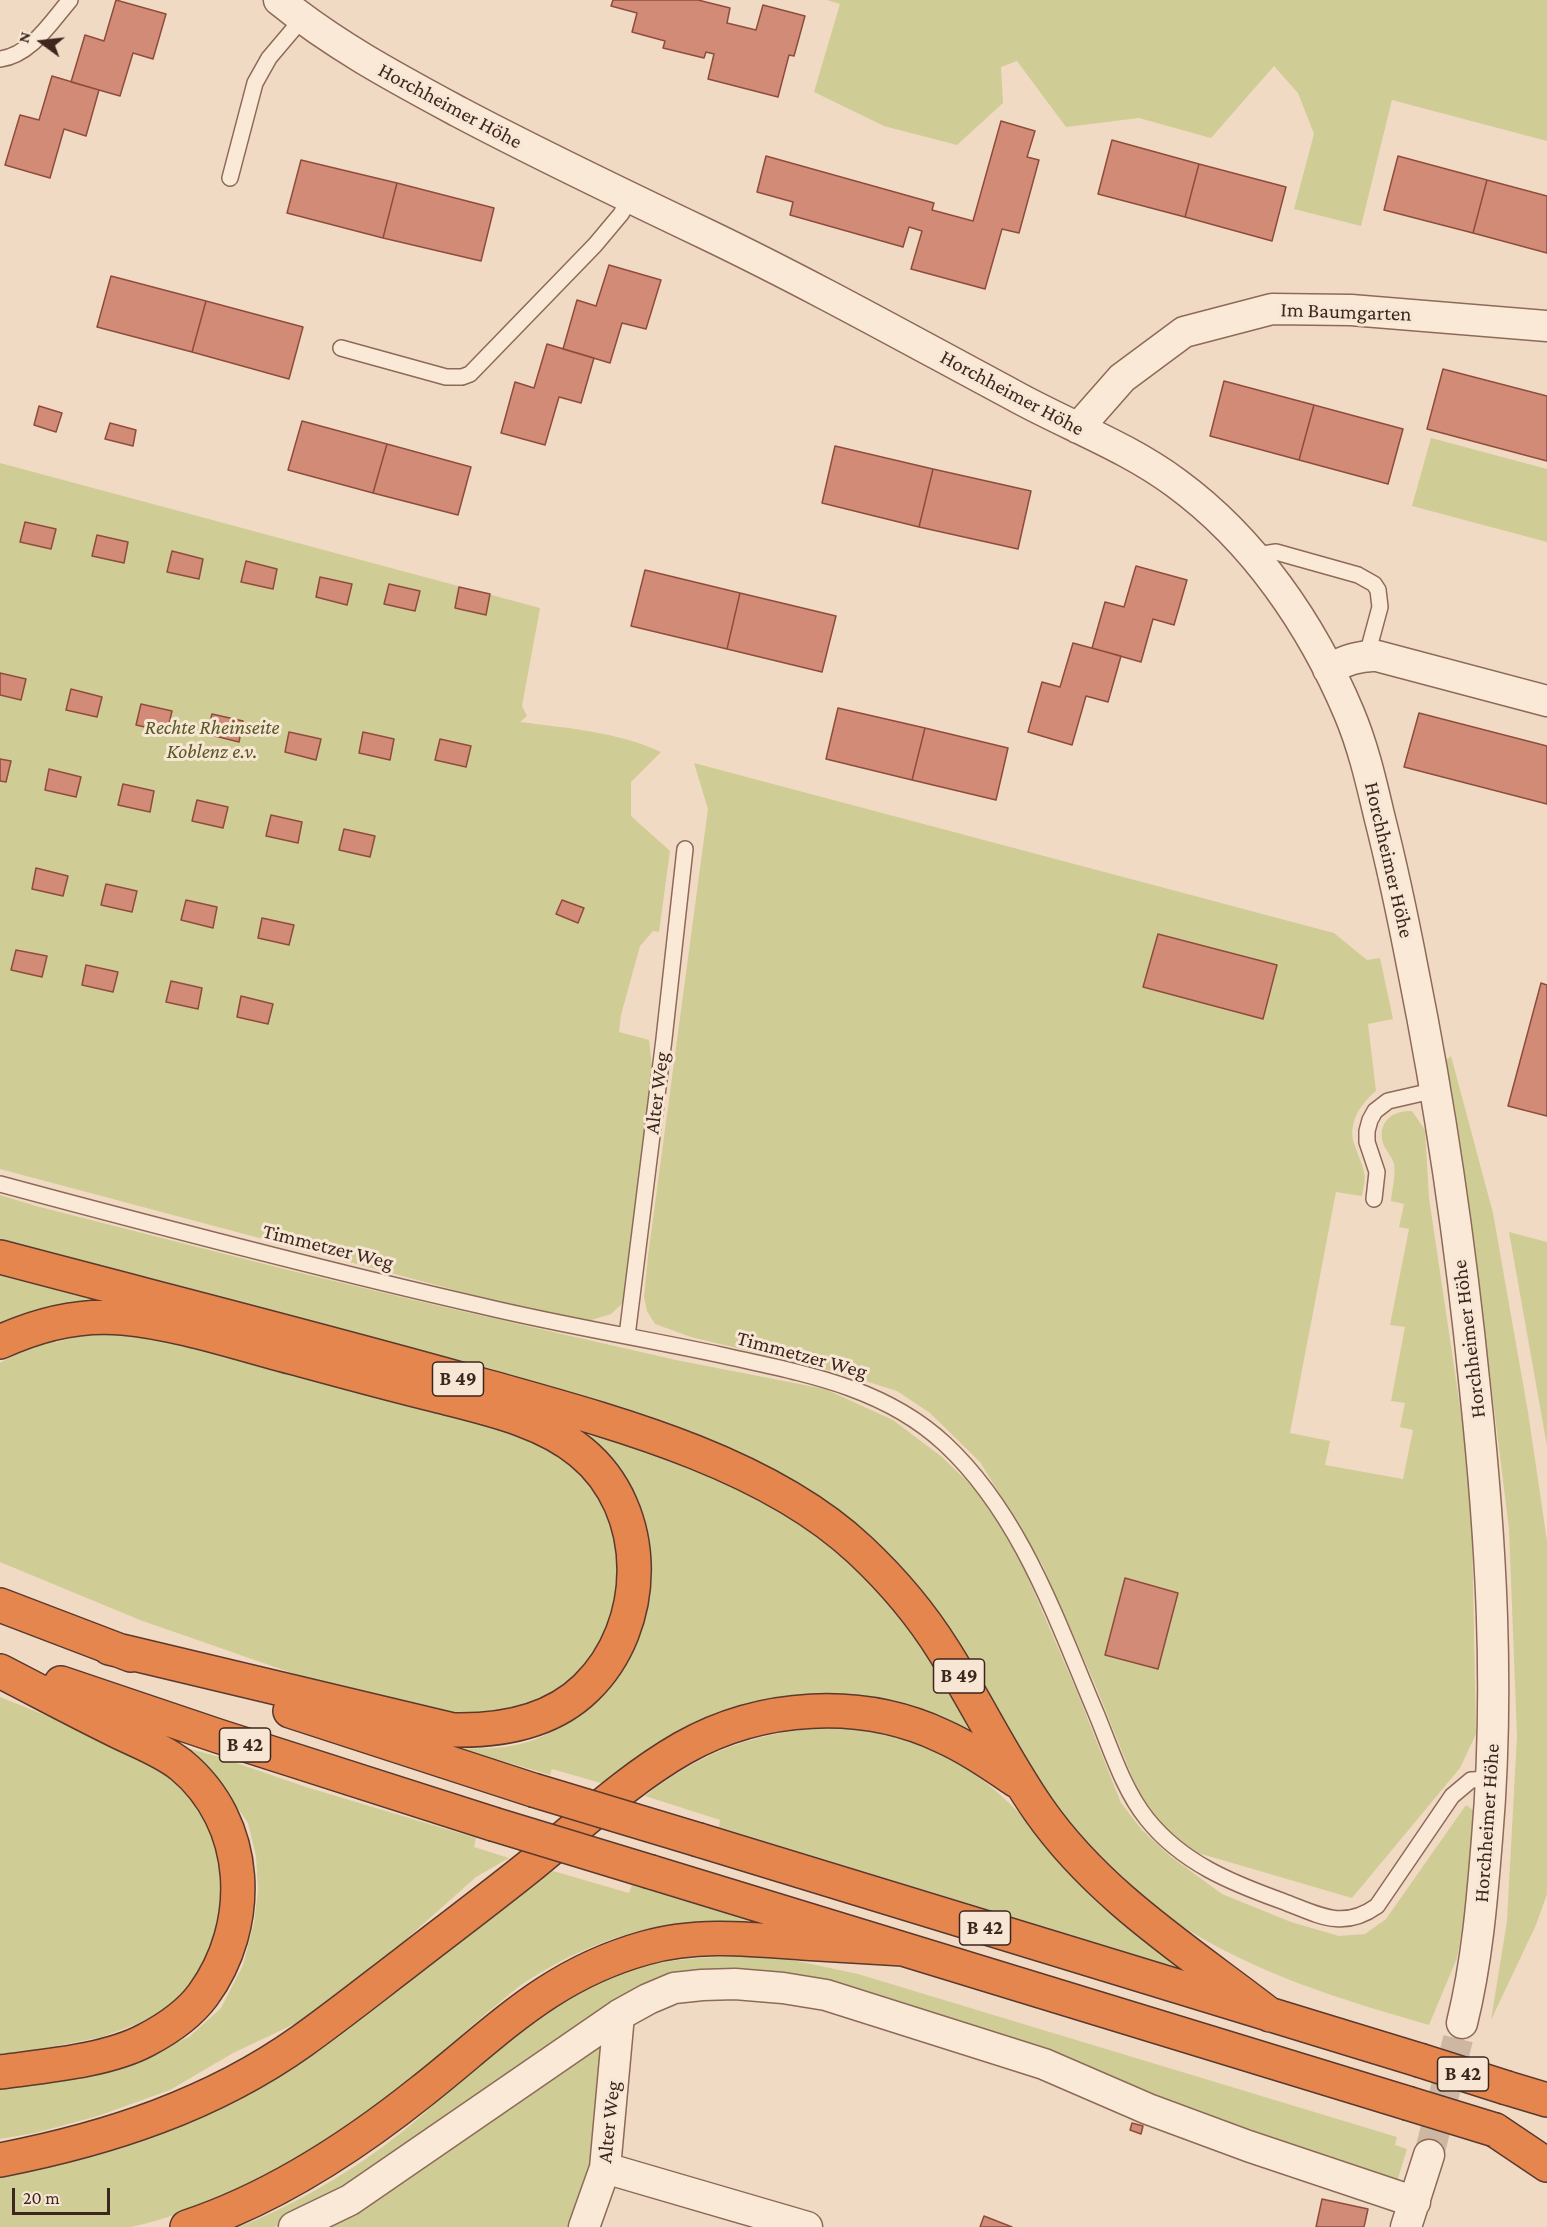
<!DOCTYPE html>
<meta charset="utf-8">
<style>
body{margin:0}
#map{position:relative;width:1547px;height:2227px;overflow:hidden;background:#f1dac3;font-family:"Crimson Pro",serif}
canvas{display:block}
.north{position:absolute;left:12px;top:12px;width:60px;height:60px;-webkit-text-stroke:4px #f8e6d4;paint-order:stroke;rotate:285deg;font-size:16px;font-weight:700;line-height:24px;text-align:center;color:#3c261e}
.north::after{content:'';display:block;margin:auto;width:21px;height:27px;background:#3c261e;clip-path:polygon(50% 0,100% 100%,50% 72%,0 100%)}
.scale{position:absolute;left:12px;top:2188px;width:98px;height:27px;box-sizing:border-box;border:3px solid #3c261e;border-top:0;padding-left:8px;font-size:18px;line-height:21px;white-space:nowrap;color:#3c261e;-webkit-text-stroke:4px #f8e6d4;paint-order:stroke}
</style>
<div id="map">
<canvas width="1547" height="2227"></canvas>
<div class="north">N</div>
<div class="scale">20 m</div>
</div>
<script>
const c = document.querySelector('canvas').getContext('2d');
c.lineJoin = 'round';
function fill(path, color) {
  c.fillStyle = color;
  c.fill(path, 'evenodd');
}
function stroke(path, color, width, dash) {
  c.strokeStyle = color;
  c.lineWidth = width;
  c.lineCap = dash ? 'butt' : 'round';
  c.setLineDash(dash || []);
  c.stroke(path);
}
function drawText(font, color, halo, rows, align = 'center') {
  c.font = font + ' "Crimson Pro",serif';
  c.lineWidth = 6;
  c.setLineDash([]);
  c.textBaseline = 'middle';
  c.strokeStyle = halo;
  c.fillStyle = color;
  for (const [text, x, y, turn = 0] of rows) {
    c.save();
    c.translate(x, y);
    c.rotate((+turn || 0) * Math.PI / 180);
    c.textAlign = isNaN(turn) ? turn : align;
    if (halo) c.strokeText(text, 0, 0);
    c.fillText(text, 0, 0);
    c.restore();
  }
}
fill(new Path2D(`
 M827,0H1547V141L1392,100L1361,226L1294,209L1314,134L1298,93L1274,66L1211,138L1139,118L1066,127L1017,61L1001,67L1003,103L957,145L884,126L814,92L840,4Z
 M1431,438L1547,469V542L1412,506Z
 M0,463L540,608L522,706L527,716L520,722C566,728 619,732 661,752L631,782V816L670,851L659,932L653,931L640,946L621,1015L619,1032L649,1040L652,1067L628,1298L611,1314L585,1322L481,1297L0,1169Z
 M694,763L1334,933L1367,960L1380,958L1393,1019L1368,1024L1376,1091C1362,1102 1349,1121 1353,1140C1356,1151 1362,1162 1364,1172C1366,1179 1363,1189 1362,1196L1336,1192L1290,1433L1330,1441L1325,1465L1403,1479L1413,1430L1400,1427L1405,1403L1391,1401L1405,1327L1390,1325L1409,1229L1399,1227L1404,1204L1391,1201C1392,1190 1396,1175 1394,1164C1392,1156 1385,1150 1383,1143C1377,1122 1393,1110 1412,1111L1425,1130L1429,1198L1471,1481L1476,1734L1460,1768L1352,1898L1198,1853L1171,1835L1143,1804L1097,1689L1042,1564L980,1462L930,1413L897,1391L840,1373L691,1337L655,1324L647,1311L644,1297L648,1256L708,809Z
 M1451,1056L1493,1213L1528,1412L1547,1541V1894L1536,1925L1491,2020L1507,1921L1517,1736L1509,1529L1468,1198L1446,1060Z
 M0,1195L36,1206L288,1270L435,1305L676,1360L825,1389L893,1420L942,1457L974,1488L999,1524L1025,1571L1077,1692L1121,1803L1142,1830L1170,1856L1222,1894L1291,1922L1339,1936L1365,1934L1386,1919L1466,1805L1474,1811L1470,1882L1457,1958L1429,2025C1311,1991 1200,1956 1109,1869C1099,1859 1088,1850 1079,1840C1029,1779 998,1706 956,1641C948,1628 940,1614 931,1602C890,1550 835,1505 778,1472C765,1464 750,1459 736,1452L0,1244Z
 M1509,1232L1547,1242V1446Z
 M0,1272L91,1295L89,1306L0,1329Z
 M113,1332L157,1333L537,1439L586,1477L607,1513L617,1538L620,1592L604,1637L591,1660L574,1680L543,1701L464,1719L312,1680L140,1620L0,1562V1363L35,1343L57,1342L78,1336Z
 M562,1424L634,1445L742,1487L839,1548L923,1640L979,1734L974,1737L870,1700L604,1784L552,1769L550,1775L459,1748C481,1749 505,1749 527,1742C539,1739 552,1731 564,1725C624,1690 652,1634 651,1566C650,1535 644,1500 622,1476Z
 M0,1697L147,1756L197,1800L221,1852L225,1913L199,1973L185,1991L165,2010L137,2024L102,2037L31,2051L0,2054Z
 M833,1727C911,1735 965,1756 1020,1814C1029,1824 1036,1836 1045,1847C1062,1866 1080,1886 1099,1904C1122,1926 1150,1942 1177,1959L1175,1967L719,1827L720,1820L645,1796C703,1750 760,1731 833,1727Z
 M171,1744L216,1756L306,1787L476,1838L474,1847L509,1858L476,1877L374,1968L307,2018L233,2053L170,2090L98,2116L35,2133L0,2139V2087L111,2071L189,2037L221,2008L243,1965L254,1923L258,1890L256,1856L248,1823L224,1788L193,1760Z
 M553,1871L629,1893L632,1885L758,1922L757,1925C668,1915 595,1936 521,1985C510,1993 500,2003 489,2011C457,2038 426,2068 392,2093C313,2151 227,2206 131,2227H0V2174L52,2166L149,2138L235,2100L325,2045Z
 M751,1956L783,1958L858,1974L1397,2137L1395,2145L1407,2149L1396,2185L1257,2138L1039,2050L694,1977L343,2196L274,2227H238C285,2210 349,2173 389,2142C427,2114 459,2079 496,2049C534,2018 583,1987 629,1971C667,1958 711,1957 751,1956Z
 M607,2035L594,2179L575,2227H322Z`), '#d0cc96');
const building = new Path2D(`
 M116,0L166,14L153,59L133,53L120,96L71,82L85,35L104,41Z
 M613,0H698L730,8L727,23L756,30L763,5L805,16L794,56L789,55L778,97L708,79L714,54L706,52L704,58L663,48L665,41L632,32L637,13L611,6Z
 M52,76L99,90L86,136L64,129L50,178L5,165L20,115L39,120Z
 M1001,121L1035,131L1027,157L1039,160L1019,233L1002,229L985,289L911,269L922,231L909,227L903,247L790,215L793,202L757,192L766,156L934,203L932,210L973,221Z
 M1112,140L1199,164L1185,217L1098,194Z
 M1398,156L1487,180L1473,233L1384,210Z
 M301,160L397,183L383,238L287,213Z
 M1199,164L1286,187L1272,241L1185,217Z
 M1487,180L1547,196V253L1473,233Z
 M397,183L494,208L481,261L383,238Z
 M609,265L661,280L646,329L622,323L610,363L563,349L577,300L596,306Z
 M111,276L206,301L192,352L97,327Z
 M206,301L303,327L289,379L192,352Z
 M547,344L594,358L581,403L559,397L545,445L501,433L515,382L534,388Z
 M1443,369L1547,396V461L1427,429Z
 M1224,381L1314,405L1299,460L1210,436Z
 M1314,405L1403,429L1388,484L1299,460Z
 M39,406L62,413L56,432L34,425Z
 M302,421L387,444L373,493L288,470Z
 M110,423L136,430L133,446L105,439Z
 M387,444L471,467L458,515L373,493Z
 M835,446L933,469L919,527L822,503Z
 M933,469L1031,491L1018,549L919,527Z
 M25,522L56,529L51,549L20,542Z
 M97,535L128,542L124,563L92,556Z
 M172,551L203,559L199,579L167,572Z
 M246,561L277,569L273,589L241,582Z
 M1136,566L1187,580L1174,625L1153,619L1141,662L1092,648L1105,602L1124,607Z
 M645,570L740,593L727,649L631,626Z
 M320,577L352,584L347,605L316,597Z
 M389,584L420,591L415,611L384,604Z
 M459,587L490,594L486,615L455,608Z
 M740,593L836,616L822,672L727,649Z
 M1073,643L1121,656L1108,702L1086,696L1072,745L1028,732L1042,682L1060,687Z
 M0,673L26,679L21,700L0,695Z
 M71,689L102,697L97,717L66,710Z
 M141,704L172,711L167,732L136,725Z
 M838,708L925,728L912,780L826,759Z
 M1419,713L1547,746V804L1404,767Z
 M212,714L243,721L239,742L207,734Z
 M925,728L1008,748L996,800L912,780Z
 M289,732L321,739L316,760L285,752Z
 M363,732L394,739L390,760L359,753Z
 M440,739L471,746L466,767L435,760Z
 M0,759L11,761L6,782L0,781Z
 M49,769L81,777L76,797L45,790Z
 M123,784L154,791L150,812L118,805Z
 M197,800L228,807L223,828L192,821Z
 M271,815L302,822L298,843L266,836Z
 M344,829L375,836L370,857L339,850Z
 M36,868L68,876L63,896L32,889Z
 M106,884L137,891L132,912L101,905Z
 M186,900L217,907L213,928L181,920Z
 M562,900L584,908L578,923L556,914Z
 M262,918L294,925L289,945L258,938Z
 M1158,934L1277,965L1263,1019L1143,987Z
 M16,950L47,956L42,977L11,970Z
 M86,965L118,972L113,992L82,985Z
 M171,981L202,988L198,1009L166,1002Z
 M1541,983L1547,985V1116L1508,1106Z
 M241,996L273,1004L268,1024L237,1017Z
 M1125,1578L1178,1593L1158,1669L1105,1655Z
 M1132,2123L1143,2126L1141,2134L1130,2130Z
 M1322,2199L1368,2209L1364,2227H1316Z
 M984,2216L1012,2227H980Z`);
fill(building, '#d28b77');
stroke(building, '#8e4d3c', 1.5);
stroke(new Path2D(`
 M1429,2155L1462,2023`), '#cdb6a2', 30, [30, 15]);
const lane = new Path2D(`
 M0,59C31,55 51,22 70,0
 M230,178L255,83L269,58L302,19
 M341,348L446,377H462L470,374L595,245L621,214L630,198
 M1255,558L1263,554L1276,552L1358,575L1374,584L1378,590L1380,607L1367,655
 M0,1184C160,1227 320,1269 482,1306C561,1325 641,1338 721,1355C801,1373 883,1386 945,1444C1021,1515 1056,1619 1096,1713C1111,1749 1123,1789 1147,1819C1182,1863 1232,1883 1282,1901C1317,1914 1342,1931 1377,1906L1452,1796L1471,1780L1492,1779
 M1374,1199L1377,1172L1367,1142V1131L1370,1120L1375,1111L1388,1101L1436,1090
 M627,1336L664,1039L685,849`);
const street = new Path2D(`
 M279,0C334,45 396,78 459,112C540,155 624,195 708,235C812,285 912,341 1013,395C1067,425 1126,446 1176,483C1254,540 1312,625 1349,713C1363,746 1371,781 1379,815C1392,866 1403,918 1413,970C1441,1109 1461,1249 1475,1389C1491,1539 1500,1689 1487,1839C1482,1901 1477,1962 1462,2023
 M1078,428L1122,378L1184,332L1272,309L1351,310L1547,326
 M1328,669C1345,661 1359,655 1377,656L1547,701
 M605,2168L807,2227
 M294,2227L350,2200L619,2015L648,1999L674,1988L702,1985L735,1984L783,1988L826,1995L1044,2064L1148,2109L1248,2146L1415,2202
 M584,2227L605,2168L619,2015
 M1406,2227L1429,2155`);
const highway = new Path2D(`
 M0,1257C155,1298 310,1337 464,1380C593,1417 760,1456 860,1550C891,1579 921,1614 944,1651C977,1703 1004,1760 1039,1810C1099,1896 1189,1952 1270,2015
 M0,1342C39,1324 80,1314 123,1318C180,1323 246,1346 302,1360C346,1372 390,1384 435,1395C484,1408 541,1419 581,1452C652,1510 650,1626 586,1688C551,1722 500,1731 453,1730L109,1648
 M0,1605L131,1655
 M0,1671C39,1691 78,1712 117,1731C139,1742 162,1750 181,1765C251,1823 254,1925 203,1995C189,2014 167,2029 146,2040C107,2061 44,2066 0,2072
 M61,1683L218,1736L493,1824
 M290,1711L533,1790
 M699,1840L1419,2060
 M651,1872L1407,2103
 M1507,2088L1547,2100
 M1495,2130L1547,2165
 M0,2160C108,2139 212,2105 302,2041C337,2016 371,1989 405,1963C446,1931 489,1899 530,1866C579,1826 627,1780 683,1748C761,1704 861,1698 942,1736C969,1748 993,1765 1017,1781
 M187,2227C272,2199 352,2147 422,2091C497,2032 548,1975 645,1948C695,1933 751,1939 803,1943C836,1945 869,1947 903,1949`);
stroke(lane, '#8d6a58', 18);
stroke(street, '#8d6a58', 33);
stroke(highway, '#5b392d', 36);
stroke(lane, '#fbe9d7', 15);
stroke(street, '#fbe9d7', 30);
stroke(highway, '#e6864f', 33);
const highwayBridge = new Path2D(`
 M533,1790L699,1840
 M493,1824L651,1872
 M1419,2060L1507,2088
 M1407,2103L1495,2130`);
stroke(highwayBridge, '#5b392d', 36, []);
stroke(highwayBridge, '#e6864f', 33);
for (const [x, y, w] of [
 [458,1379,51],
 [959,1676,51],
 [245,1745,51],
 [985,1928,51],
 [1463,2074,51]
]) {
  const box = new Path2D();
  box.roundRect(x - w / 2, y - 17, w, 34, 4.5);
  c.fillStyle = '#f8e6d4';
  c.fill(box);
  stroke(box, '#3c261e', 1.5);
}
drawText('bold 20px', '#3c261e', null, [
 ["B 49",458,1379],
 ["B 49",959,1676],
 ["B 42",245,1745],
 ["B 42",985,1928],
 ["B 42",1463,2074]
]);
drawText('21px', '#3c261e', '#f8e6d4', [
 ["Horchheimer Höhe",450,106,28],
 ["Im Baumgarten",1346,312,2],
 ["Horchheimer Höhe",1012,393,28],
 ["Horchheimer Höhe",1389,860,77],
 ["Alter Weg",657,1093,-83],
 ["Timmetzer Weg",328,1247,14],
 ["Horchheimer Höhe",1469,1339,-97],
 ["Timmetzer Weg",802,1355,15],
 ["Horchheimer Höhe",1487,1823,-86],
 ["Alter Weg",609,2122,-84]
]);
drawText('italic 21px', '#575a23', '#f8e6d4', [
 ["Rechte Rheinseite",212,728],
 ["Koblenz e.v.",212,752]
]);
</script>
